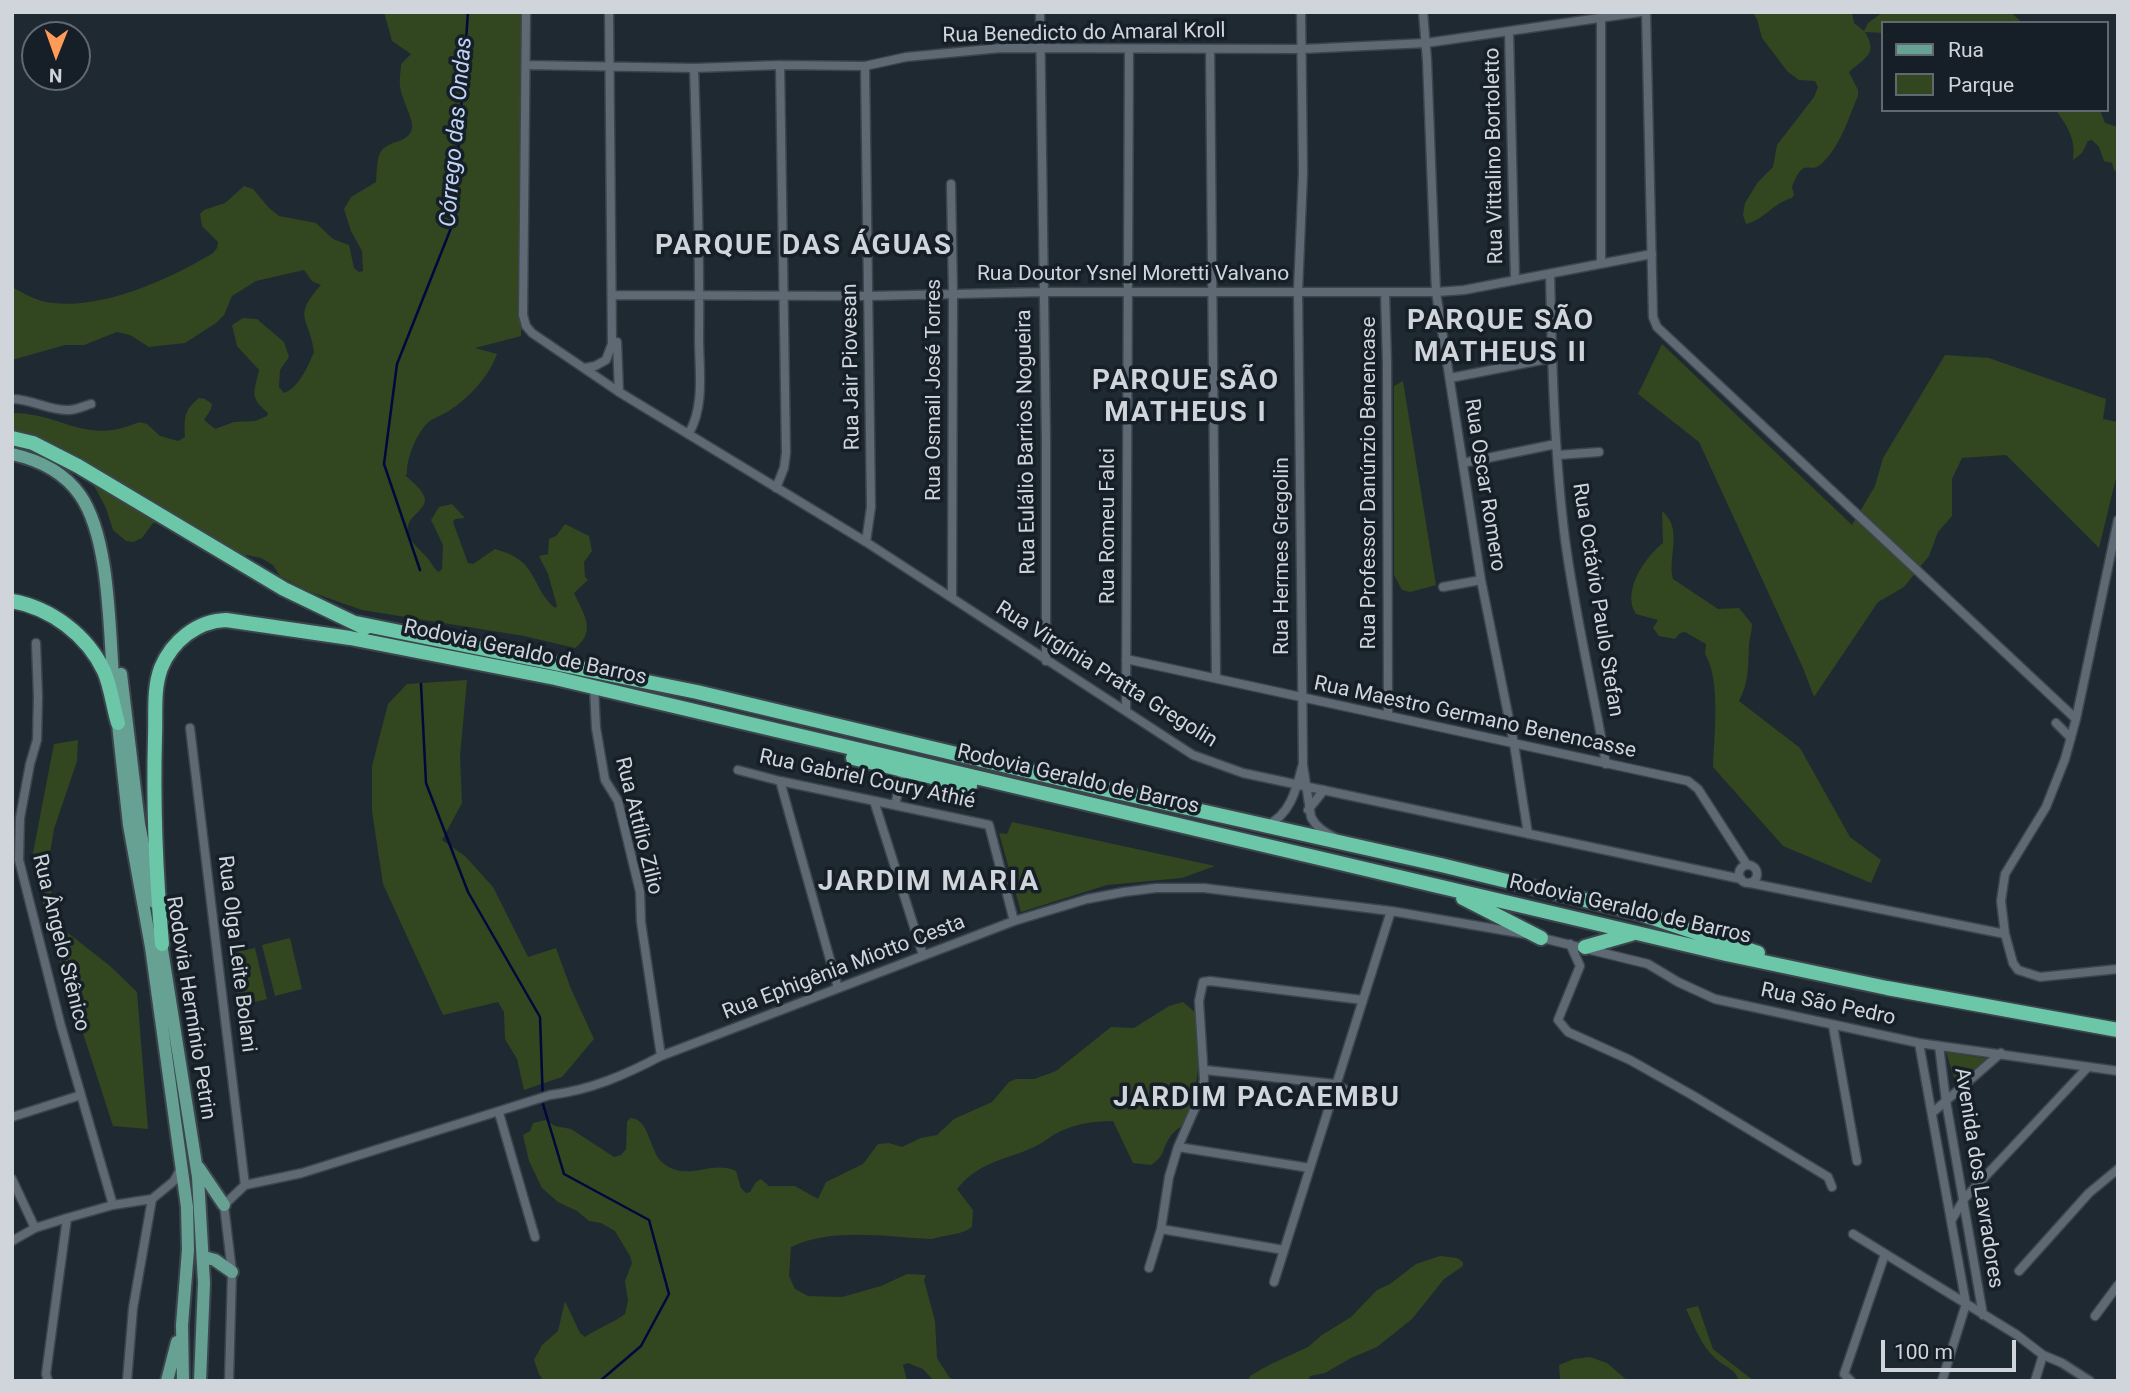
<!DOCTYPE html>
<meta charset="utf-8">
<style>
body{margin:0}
#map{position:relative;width:2130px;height:1393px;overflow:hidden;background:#1f2932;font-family:Roboto,sans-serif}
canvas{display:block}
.frame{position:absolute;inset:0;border:14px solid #cfd5db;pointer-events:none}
.legend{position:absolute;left:1881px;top:21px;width:228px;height:91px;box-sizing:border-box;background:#161f28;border:2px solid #606870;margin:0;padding:9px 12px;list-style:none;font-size:21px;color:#cfd5db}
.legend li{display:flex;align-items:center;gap:14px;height:35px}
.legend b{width:35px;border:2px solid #606870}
.north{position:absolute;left:21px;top:21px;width:70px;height:70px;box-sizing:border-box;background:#161f28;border:2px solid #606870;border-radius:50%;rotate:181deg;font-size:19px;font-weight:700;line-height:28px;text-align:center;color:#cfd5db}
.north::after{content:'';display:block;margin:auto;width:24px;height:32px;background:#fe9b59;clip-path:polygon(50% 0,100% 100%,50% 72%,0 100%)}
.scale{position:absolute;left:1881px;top:1340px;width:135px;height:32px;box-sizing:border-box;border:4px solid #cfd5db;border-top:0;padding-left:9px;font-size:21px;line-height:24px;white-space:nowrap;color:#cfd5db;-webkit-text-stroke:5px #161f28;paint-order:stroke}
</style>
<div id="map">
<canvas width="2130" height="1393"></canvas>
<div class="frame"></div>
<ul class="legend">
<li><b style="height:9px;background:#66a193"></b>Rua</li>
<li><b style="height:19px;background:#324620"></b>Parque</li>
</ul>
<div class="north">N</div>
<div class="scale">100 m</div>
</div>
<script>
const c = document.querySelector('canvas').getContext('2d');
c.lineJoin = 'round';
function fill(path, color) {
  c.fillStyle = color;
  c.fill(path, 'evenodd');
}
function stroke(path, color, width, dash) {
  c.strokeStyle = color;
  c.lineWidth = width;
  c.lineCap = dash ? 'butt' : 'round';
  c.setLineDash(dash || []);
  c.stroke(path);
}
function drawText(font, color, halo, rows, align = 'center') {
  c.font = font + ' Roboto,sans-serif';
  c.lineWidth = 7;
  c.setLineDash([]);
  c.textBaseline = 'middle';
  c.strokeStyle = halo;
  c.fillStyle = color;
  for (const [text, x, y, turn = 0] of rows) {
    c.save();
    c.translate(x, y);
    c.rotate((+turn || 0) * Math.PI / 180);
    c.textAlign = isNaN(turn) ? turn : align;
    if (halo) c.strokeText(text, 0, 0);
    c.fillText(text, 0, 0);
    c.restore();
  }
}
fill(new Path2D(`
 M384,12H521V336L475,348L497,354C490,374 471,396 453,408C446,414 437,416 430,421C417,431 406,459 407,474L405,475C411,481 424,490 425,500C425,509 412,515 409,523C402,538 421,549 429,560C433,565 434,569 439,572L442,569L443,545L431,520L439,507L452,504L465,518L455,519L453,522L468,563L473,564L495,549C540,561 529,585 555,608L557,606L548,574L539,556L548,554L549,539L556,536L565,524L589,536L592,551L584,562L585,577L588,580L574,593C584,615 597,631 575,648L524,636L362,610L305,590L280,576L273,565L261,558L247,555L235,559L183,527L153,523L142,538L133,542L126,541L113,530L106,508L83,465L12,437V413C63,413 85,446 139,422L147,424L160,436L178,441L185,437C184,418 184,410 199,398L205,399L212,404L211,409L204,420L215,429L234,422L255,421L267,416L268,413C249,397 254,393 259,370L237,346L232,325L243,318L257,319L284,342L289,357L280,370L279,387L284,393C299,388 308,366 314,352C310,317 291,318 321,285L312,281L304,270L256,281L232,296L224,315L216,323L185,343L149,347L130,335L117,332L84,345H65L12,360V287C25,294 38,302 53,303C104,309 170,279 213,253L217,248L218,242L202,226L200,214L204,210L225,203L244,186L253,189L269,208L279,216L316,223L333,239L349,245L354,268L359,272L363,271L362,251L351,231L344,209L351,197L376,182C377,173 376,157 382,150C391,140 409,143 412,128C414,120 401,98 400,86C399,79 401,71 401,64L411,54L392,41Z
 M1752,12H1852L1854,23L1864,31L1868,23L1883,12H2011L2022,23H1883V33L1865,32C1878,54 1866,57 1849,72L1858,90V96C1848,119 1840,148 1820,165C1814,170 1809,166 1804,168C1798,171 1794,181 1792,187L1794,195L1792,198C1773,203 1764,220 1746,224L1743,215L1745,203L1758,182L1773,167L1777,145L1814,97L1818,87L1815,81L1799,80L1788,72L1762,38L1757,19Z
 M2056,110H2100L2105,123L2118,127V173L2114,170L2112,163L2104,161L2099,147L2092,140L2088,141L2082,153L2073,160C2076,140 2068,127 2056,110Z
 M1662,344L1852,525L1875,486L1883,458L1945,355L1989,358L2106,399L2103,419L2118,422V470L2099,548L2006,455L1962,458L1952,479V516L1938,532L1929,556L1904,587L1878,602L1814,697L1803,668L1699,442L1638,394Z
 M1403,381L1436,585L1410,592L1402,590L1394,575V386Z
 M1662,511C1684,529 1667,558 1673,579L1718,609L1739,608L1752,624C1752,632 1749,639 1749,646C1748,667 1749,682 1739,701L1800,748L1850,837L1881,860L1871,883L1783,846L1713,767C1714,735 1721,680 1705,654L1706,644L1685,632L1680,633L1675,639L1659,636L1653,628L1658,620L1636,614C1621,592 1645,557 1663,543Z
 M467,680L460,756L462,803L442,840L465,856L493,887L528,957L556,948L571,989L594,1039L562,1077L524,1090L517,1059L505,1039L504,1012L498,1002L443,1015L383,884L372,811V766L388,704L407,684Z
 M78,740L77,761L54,829L48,865L53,908L63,929L110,966L137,992L148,1129L113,1126L49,928L32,858L54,744Z
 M1012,822L1215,866L1182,878L1107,885L1021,912L999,833L1007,834Z
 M290,938L302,989L275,996L262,945Z
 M255,948L267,999L240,1006L227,954Z
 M1183,1002L1196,1013L1199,1062L1195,1092L1188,1100L1191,1110C1185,1129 1178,1125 1170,1137C1161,1150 1167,1154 1151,1165L1133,1163L1113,1121C1092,1121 1074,1124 1055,1134C1047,1139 1041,1144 1032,1148C1002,1161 979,1162 957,1189L973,1210L972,1227C959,1236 947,1234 932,1239C886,1237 833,1227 791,1247L789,1276L795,1289L808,1296L842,1297L881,1286L907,1274L926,1275L924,1280L935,1321L937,1358L949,1377L955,1381H934L923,1369L908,1363L903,1365L907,1381H544L539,1374L534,1360L542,1345L558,1331L565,1301L580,1333L585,1337C598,1328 613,1323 625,1314L628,1301L625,1281L632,1263L630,1256L615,1231L601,1223L589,1221L577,1211L558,1202L542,1188L529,1161L523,1135L530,1131L533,1123L545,1120L555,1126L571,1129L614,1157L621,1155L626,1149L627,1122L630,1118C650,1118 649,1152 663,1163C687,1183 711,1159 736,1171L741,1188L746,1193L750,1192L756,1182L761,1179L769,1186H795L818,1199L826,1182L863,1164L878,1144L889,1143L902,1147L921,1138L937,1135L954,1119L992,1102L1009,1082L1016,1079H1034L1056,1071L1111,1027L1134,1028L1169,1006Z
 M1946,1052L1990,1059L1956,1084Z
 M1440,1256L1457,1258L1463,1262V1266L1444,1279L1412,1319L1377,1347L1351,1358L1325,1373L1310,1376L1308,1381H1248L1250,1376L1269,1365L1308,1347L1322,1335L1351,1317L1377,1290L1390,1284L1416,1264Z
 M1698,1306L1713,1349L1754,1381H1739C1735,1368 1724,1367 1715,1358C1701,1346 1694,1325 1686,1309Z
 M1590,1357L1607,1363L1628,1381H1560L1559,1365L1574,1359Z`), '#324620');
stroke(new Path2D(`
 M420,570L384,464L397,364L453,223L468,12
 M421,684L426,783L468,892L540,1017L543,1104L564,1174L649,1220L669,1294L641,1346L600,1381`), '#00083c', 2.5);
const street = new Path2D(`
 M526,12L523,315L526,326L532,333L619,392L866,542L1193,755L1243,773L1741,879
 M1040,12L1046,441V661
 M1301,12L1303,173L1298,291L1303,765L1311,817C1316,827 1324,832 1334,837
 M1423,12L1427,60L1436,292L1481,580L1514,744L1528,834
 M1601,12V263
 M1646,12L1653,317L1657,327L2076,719
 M1509,32L1515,279
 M1210,49L1216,678
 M526,65L694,68L780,65L865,66L906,57L1001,48L1303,49L1426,43L1641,12
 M865,66L871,507L866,542
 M951,184L953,294L952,597
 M1550,274C1552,362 1554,451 1565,539C1575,615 1593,689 1606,764
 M1385,293L1387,362L1388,715
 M612,295L869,296L1043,292H1436L1464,290L1652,254
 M617,342L619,392
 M585,368L595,366L606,360L612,344L609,12
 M1450,378L1552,358
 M12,399C32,399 49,411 69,410C76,410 84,406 91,404
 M689,433C705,406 699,369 699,338C700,248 697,158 694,68
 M1558,455L1599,452
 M1463,463L1556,444
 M776,488L784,468L786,453L780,65
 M2118,520L2076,719L2065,759L2046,807L2005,874L2001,901L2005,934L2013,963L2018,970L2040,977L2118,969
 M1443,587L1481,580
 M36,643L38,697L37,740L30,764L20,818L19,860L61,1026L113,1205
 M1126,659L1688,781L1698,789L1747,865
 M594,687L596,728L605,780L618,801L640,892L641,922L661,1056
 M1126,710L1129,49
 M2056,723L2071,738
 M190,728L245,1185
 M738,770L780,781L989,825L1014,921
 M780,781L838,988
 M874,801L923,955
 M895,805L903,771
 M1308,810L1324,790
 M1267,825C1290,815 1296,790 1302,767
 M1739 874a9 9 0 1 1 18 0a9 9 0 1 1-18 0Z
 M1750,883L2005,934
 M1538,937L1648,964L1678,982L1715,999L1919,1043L2118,1071
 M1570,944L1580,966L1558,1020L1568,1032L1630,1060L1692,1095L1828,1177L1832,1187
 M1833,1026L1857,1161
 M1919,1043L1966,1304L1942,1381
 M1939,1046L1946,1101L1983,1315
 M1205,1070L1335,1084L1369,1102
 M499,1113L535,1237
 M1932,1113L2001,1053
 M12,1117L81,1095
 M1178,1147L1310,1168
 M12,1179L35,1228
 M1951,1221L1964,1199L2088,1067
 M1161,1229L1284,1250
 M1853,1234L2017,1335L2043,1355L2062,1363L2090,1381
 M12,1241L35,1228L67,1218L113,1205L152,1199L174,1181L181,1168
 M1149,1268L1161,1229L1169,1177L1178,1147L1202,1092L1204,1079L1199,1001L1203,982L1210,981L1363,1000
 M2019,1271L2089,1193L2118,1169
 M1274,1282L1391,911
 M2095,1316L2118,1285
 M48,1381L46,1374L67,1218
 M127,1381L133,1308L152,1199
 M229,1381L232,1272L224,1205L245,1185L302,1173L550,1095C591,1090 625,1075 661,1056L1014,921L1087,899L1124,892L1156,888H1204L1391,911L1525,934
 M1851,1381L1844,1374L1885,1254
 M2035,1381L2043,1355`);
const primary = new Path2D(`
 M12,454C39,460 64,472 80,495C111,539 109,636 114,690
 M121,674L139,824L154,902
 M117,715L129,825L151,947L187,1207L188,1250L182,1325L183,1381
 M160,937L198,1177L204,1283L200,1381
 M199,1168L224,1205
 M204,1257L215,1260L232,1272
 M167,1381L177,1342`);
const highway = new Path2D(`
 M12,438L33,443L78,466L284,589L365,628
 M12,601C51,608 87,635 104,671C111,687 113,707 118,723
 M356,623L697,692L1103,789L1441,865L1638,913L1758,953
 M853,758L970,786
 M1463,898L1541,938
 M162,944C156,875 153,806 155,736C156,714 153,689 161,668C172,641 197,621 226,620L350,638L555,678L1726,954L1887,988L2118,1030
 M1585,947L1631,934`);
stroke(street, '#3c454c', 11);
stroke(primary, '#3c454c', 16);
stroke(highway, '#3c454c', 18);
stroke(street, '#5e6974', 8);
stroke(primary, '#66a193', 12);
stroke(highway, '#6bc7a8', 14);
drawText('21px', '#cfd5db', '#161f28', [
 ["Rua Benedicto do Amaral Kroll",1084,34,-1],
 ["Rua Vittalino Bortoletto",1495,156,-91],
 ["Rua Doutor Ysnel Moretti Valvano",1133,275],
 ["Rua Jair Piovesan",852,367,-91],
 ["Rua Osmail José Torres",935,390,-90],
 ["Rua Eulálio Barrios Nogueira",1027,442,-91],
 ["Rua Professor Danúnzio Benencase",1370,483,-90],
 ["Rua Oscar Romero",1484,485,81],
 ["Rua Romeu Falci",1109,526,-90],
 ["Rua Hermes Gregolin",1283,556,-90],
 ["Rua Octávio Paulo Stefan",1597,600,81],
 ["Rodovia Geraldo de Barros",525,653,12],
 ["Rua Virgínia Pratta Gregolin",1106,675,32],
 ["Rua Maestro Germano Benencasse",1475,718,12],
 ["Rua Gabriel Coury Athié",867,780,12],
 ["Rodovia Geraldo de Barros",1078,780,13],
 ["Rua Attílio Zilio",638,826,76],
 ["Rodovia Geraldo de Barros",1630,910,13],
 ["Rua Ângelo Stênico",60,943,76],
 ["Rua Olga Leite Bolani",236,954,83],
 ["Rua Ephigênia Miotto Cesta",844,968,-21],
 ["Rua São Pedro",1828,1005,12],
 ["Rodovia Hermínio Petrin",190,1008,81],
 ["Avenida dos Lavradores",1978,1178,81]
]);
drawText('italic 23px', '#c0d4f6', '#161f28', [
 ["Córrego das Ondas",457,132,-85]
]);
c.letterSpacing = '2px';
drawText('bold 28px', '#cfd5db', '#161f28', [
 ["PARQUE DAS ÁGUAS",804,247],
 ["PARQUE SÃO",1501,322],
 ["MATHEUS II",1501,354],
 ["PARQUE SÃO",1186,382],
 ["MATHEUS I",1186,414],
 ["JARDIM MARIA",929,883],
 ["JARDIM PACAEMBU",1257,1099]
]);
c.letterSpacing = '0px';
</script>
